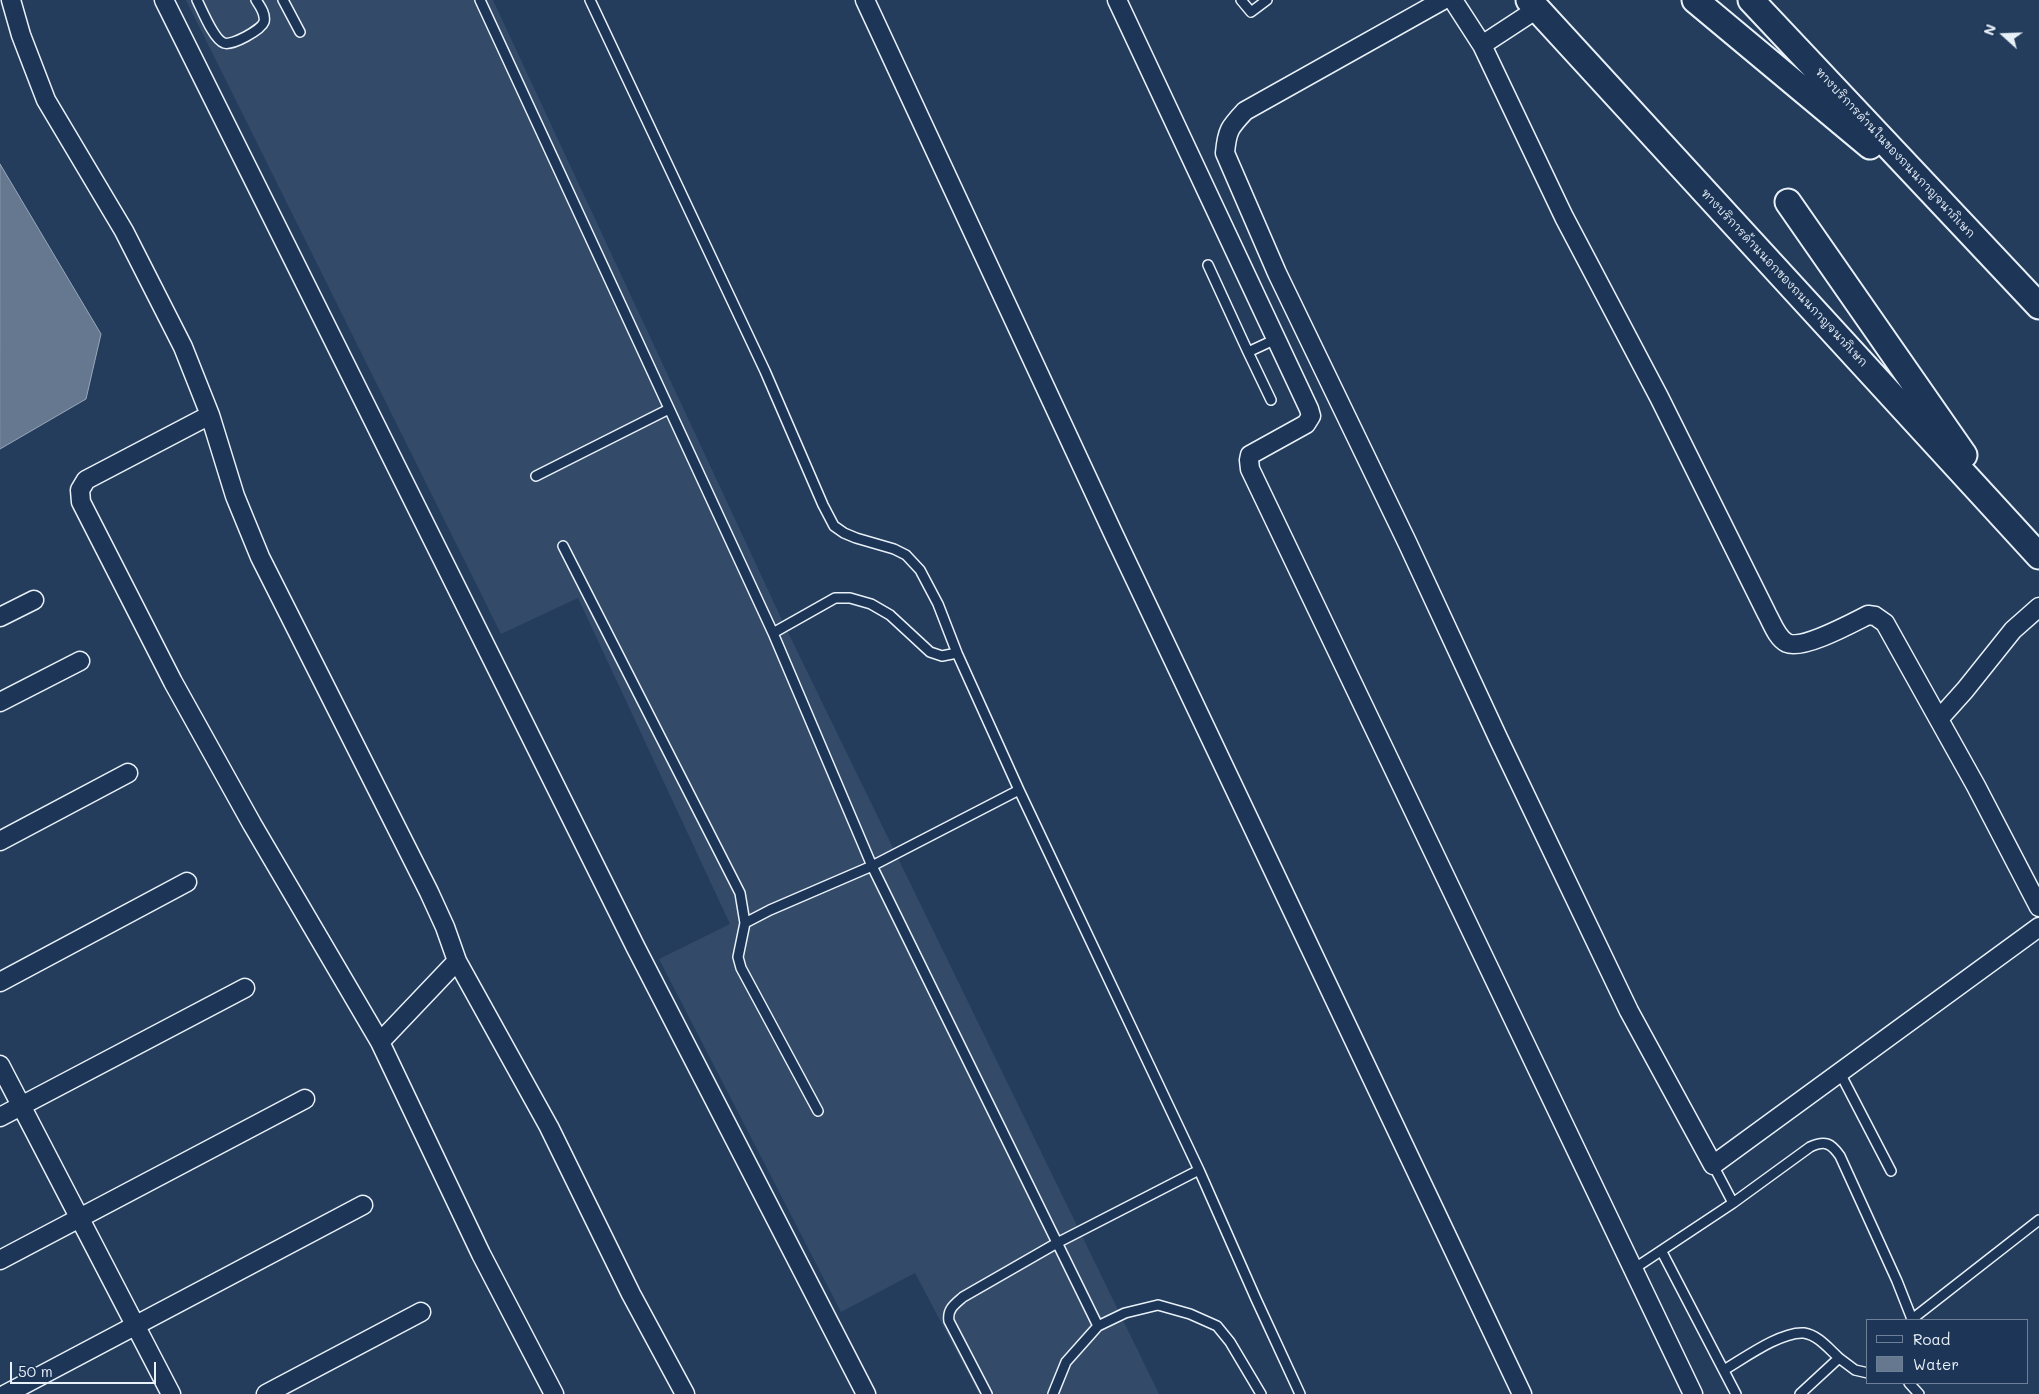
<!DOCTYPE html>
<meta charset="utf-8">
<style>
body{margin:0}
#map{position:relative;width:2039px;height:1394px;overflow:hidden;background:#253d5d;font-family:Mali,sans-serif}
canvas{display:block}
.legend{position:absolute;left:1866px;top:1319px;width:162px;height:65px;box-sizing:border-box;background:#1d3557;border:1px solid #6e8097;margin:0;padding:6px 9px;list-style:none;font-size:15px;color:#e8f1f8}
.legend li{display:flex;align-items:center;gap:10px;height:25px}
.legend b{width:25px;border:1px solid #6e8097}
.north{position:absolute;left:1979px;top:10px;width:50px;height:50px;-webkit-text-stroke:4px #1d3557;paint-order:stroke;rotate:290deg;font-size:14px;font-weight:700;line-height:20px;text-align:center;color:#e8f1f8}
.north::after{content:'';display:block;margin:auto;width:18px;height:22px;background:#e8f1f8;clip-path:polygon(50% 0,100% 100%,50% 72%,0 100%)}
.scale{position:absolute;left:10px;top:1362px;width:146px;height:22px;box-sizing:border-box;border:2px solid #e8f1f8;border-top:0;padding-left:6px;font-size:15px;line-height:18px;white-space:nowrap;color:#e8f1f8;-webkit-text-stroke:4px #1d3557;paint-order:stroke}
</style>
<div id="map">
<canvas width="2039" height="1394"></canvas>
<ul class="legend">
<li><b style="height:6px;background:#1d3557"></b>Road</li>
<li><b style="height:14px;background:#657890"></b>Water</li>
</ul>
<div class="north">N</div>
<div class="scale">50 m</div>
</div>
<script>
const c = document.querySelector('canvas').getContext('2d');
c.lineJoin = 'round';
function fill(path, color) {
  c.fillStyle = color;
  c.fill(path, 'evenodd');
}
function stroke(path, color, width, dash) {
  c.strokeStyle = color;
  c.lineWidth = width;
  c.lineCap = dash ? 'butt' : 'round';
  c.setLineDash(dash || []);
  c.stroke(path);
}
function drawText(font, color, halo, rows, align = 'center') {
  c.font = font + ' Mali,"Playpen Sans Thai",sans-serif';
  c.lineWidth = 4.5;
  c.setLineDash([]);
  c.textBaseline = 'middle';
  c.strokeStyle = halo;
  c.fillStyle = color;
  for (const [text, x, y, turn = 0] of rows) {
    c.save();
    c.translate(x, y);
    c.rotate((+turn || 0) * Math.PI / 180);
    c.textAlign = isNaN(turn) ? turn : align;
    if (halo) c.strokeText(text, 0, 0);
    c.fillText(text, 0, 0);
    c.restore();
  }
}
fill(new Path2D(`
 M186,0H493L782,620L1159,1394H979L915,1273L841,1312L659,959L730,924L578,598L501,634Z`), '#334a68');
const water = new Path2D(`
 M0,164L101,334L86,399L0,449Z`);
fill(water, '#657890');
stroke(water, '#99a8ba', 1);
const lane = new Path2D(`
 M197,0C202,10 214,40 224,43C232,46 261,30 264,22C266,14 260,6 256,0
 M283,0L300,32
 M480,0L773,633L872,866L1098,1326
 M590,0L765,371L823,505L834,526L844,533L856,538L894,549L906,555L920,570L938,604L957,653L1019,790L1199,1170L1256,1299L1300,1394
 M1241,0L1251,12L1267,0
 M1208,265L1248,352
 M1271,400L1248,352L1276,339
 M536,476L669,409
 M563,546L740,893L745,923L770,910L872,866L1019,790
 M773,633L835,598H850L871,604L890,615L930,652L942,656L957,653
 M745,923L738,957L741,968L818,1111
 M1840,1073L1891,1171
 M1713,1165L1733,1203
 M1662,1252L1736,1394
 M1632,1270L1733,1203L1810,1147C1825,1140 1831,1143 1840,1156L1897,1281L1912,1319
 M1911,1320L2039,1220
 M1724,1370C1743,1359 1781,1331 1804,1333C1818,1335 1829,1349 1839,1358
 M1909,1383L1919,1394
 M987,1394L949,1321C947,1309 955,1304 963,1297L1057,1243L1199,1170
 M1053,1394L1066,1362L1098,1326L1125,1313L1158,1305L1190,1314L1217,1326L1230,1342L1261,1394
 M1800,1394L1839,1358L1855,1370L1868,1373`);
const street = new Path2D(`
 M11,0L21,35L46,100L124,231L183,347L210,415L235,496L260,557L429,892L445,927L457,961L549,1127L631,1294L685,1394
 M164,0L636,948L866,1394
 M865,0L1114,535L1522,1394
 M1117,0L1309,409L1311,416L1306,424L1250,455L1249,460L1250,469L1693,1394
 M1443,0L1245,111C1230,127 1227,130 1225,153L1277,273L1407,542L1499,740L1629,1011L1713,1165L2039,927
 M1453,0L1482,45L1564,217L1659,397L1767,614C1772,623 1777,638 1787,643C1803,650 1852,623 1868,615L1875,616L1885,623L1976,786L2039,907
 M1482,45L1537,9
 M210,415L86,480L80,490L81,502L173,682L252,824L380,1042L481,1254L554,1394
 M0,617L34,600
 M0,702L80,661
 M1939,719L1965,690L2013,630L2039,607
 M0,841L128,773
 M0,982L187,882
 M380,1042L457,961
 M0,1065L171,1394
 M0,1117L245,988
 M0,1260L305,1099
 M6,1394L363,1205
 M266,1394L421,1312`);
const secondary = new Path2D(`
 M1529,0L2039,556
 M1695,0L1870,146
 M1751,0L2039,306
 M1788,202L1964,455`);
stroke(lane, '#e8f1f8', 12);
stroke(street, '#e8f1f8', 21);
stroke(secondary, '#e8f1f8', 29);
stroke(lane, '#1d3557', 9);
stroke(street, '#1d3557', 18);
stroke(secondary, '#1d3557', 25);
drawText('12px', '#e8f1f8', '#1d3557', [
 ["ทางบริการด้านในของถนนกาญจนาภิเษก",1895,153,47],
 ["ทางบริการด้านนอกของถนนกาญจนาภิเษก",1784,278,47]
]);
</script>
